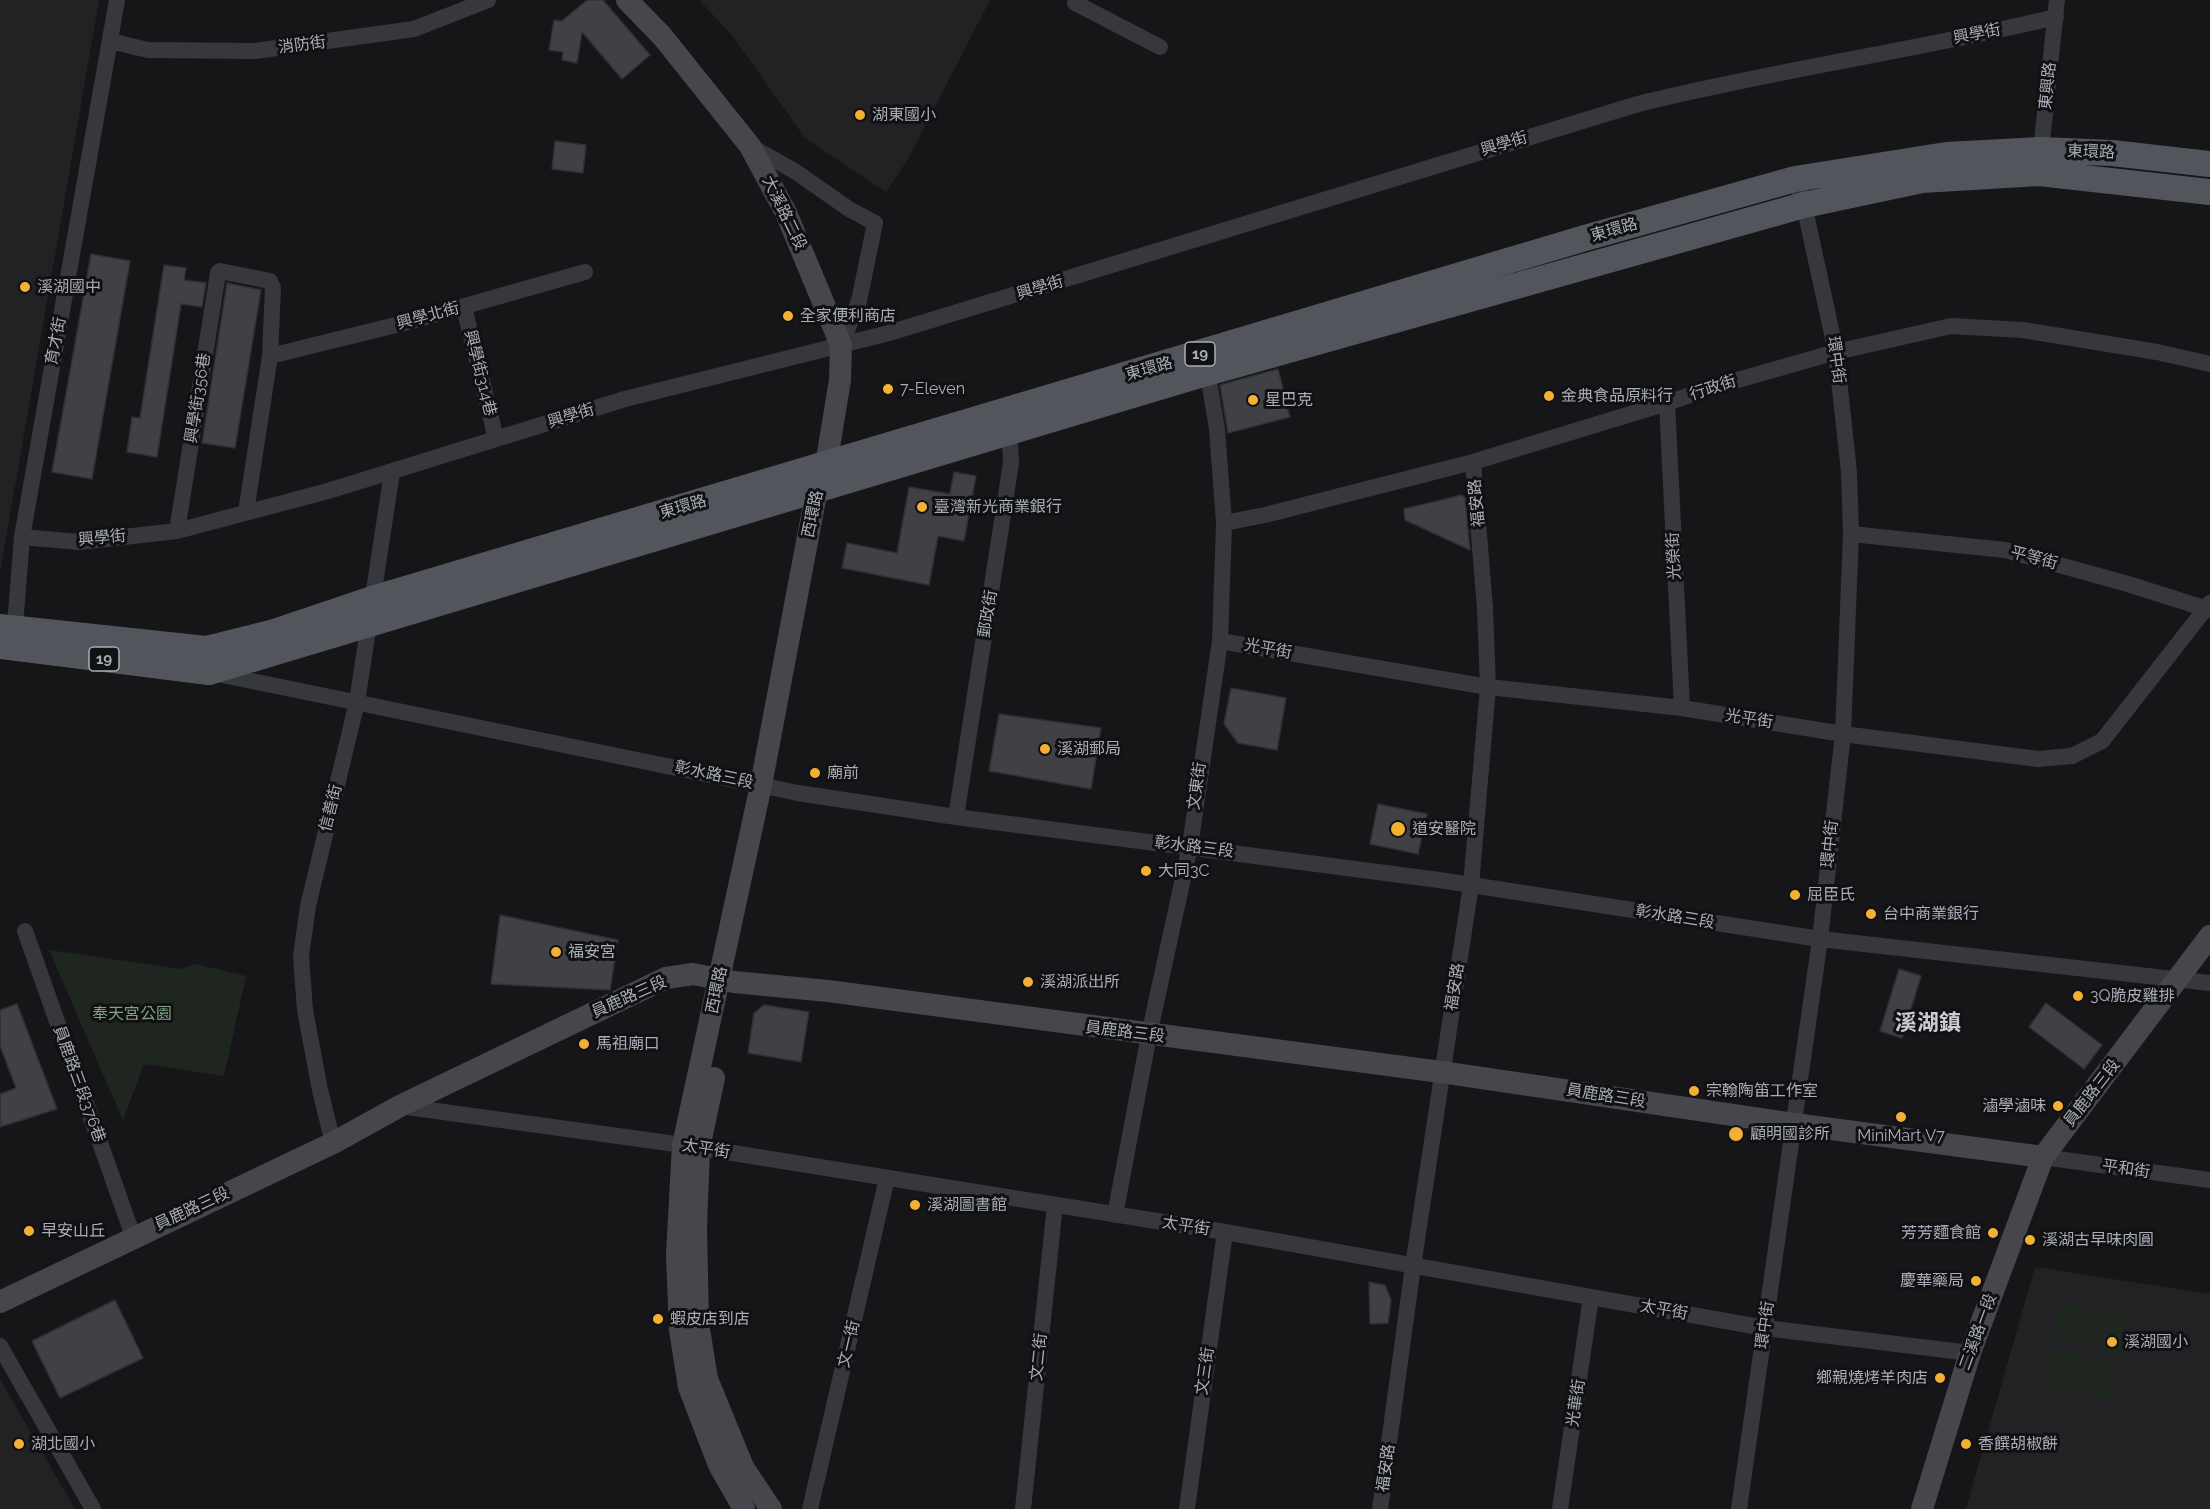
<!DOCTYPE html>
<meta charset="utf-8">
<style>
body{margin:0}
canvas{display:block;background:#161618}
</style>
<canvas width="2210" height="1509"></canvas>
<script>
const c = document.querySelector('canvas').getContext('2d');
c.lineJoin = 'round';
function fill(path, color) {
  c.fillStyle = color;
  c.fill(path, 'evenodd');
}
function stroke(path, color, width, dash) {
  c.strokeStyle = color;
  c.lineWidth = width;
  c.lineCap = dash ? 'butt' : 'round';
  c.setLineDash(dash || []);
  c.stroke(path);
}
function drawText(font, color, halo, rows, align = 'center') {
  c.font = font + ' Raleway,"Noto Sans TC",sans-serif';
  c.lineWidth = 6;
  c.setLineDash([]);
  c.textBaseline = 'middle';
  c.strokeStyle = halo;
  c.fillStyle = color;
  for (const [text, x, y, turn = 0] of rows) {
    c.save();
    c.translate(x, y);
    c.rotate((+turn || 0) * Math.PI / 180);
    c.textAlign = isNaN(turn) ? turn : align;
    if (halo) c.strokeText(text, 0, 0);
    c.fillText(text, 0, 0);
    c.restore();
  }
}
fill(new Path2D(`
 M0,0H99L0,573Z
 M699,0H990L908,159L886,192L805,138L732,35Z
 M2035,1267L2210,1294V1509H1966Z
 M0,1379L75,1509H0Z`), '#222225');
fill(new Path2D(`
 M49,950L180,969L195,964L246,976L224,1076L144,1064L123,1120Z
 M2059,1300L2132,1319L2122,1355L2050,1337Z
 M2047,1347L2120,1366L2110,1402L2038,1384Z`), '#1e261f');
const building = new Path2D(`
 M587,0H603L650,55L622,79L582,32L577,63L562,60L563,52L549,50L554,20L562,21Z
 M555,141L586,145L583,173L552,169Z
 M91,254L130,261L92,479L52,472Z
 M164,265L186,268L184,280L206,283L202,307L181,304L157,457L127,452L132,417L140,418Z
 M227,283L261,290L235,448L202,443Z
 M1278,369L1290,417L1228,433L1220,385Z
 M954,472L976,476L964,541L938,536L929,585L842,568L847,543L897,553L909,487L950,494Z
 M1462,495L1465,498L1470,550L1405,520L1404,509Z
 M1231,688L1286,698L1277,750L1238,743L1224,724Z
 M999,714L1101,728L1091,789L989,771Z
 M1378,804L1427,814L1418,854L1370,844Z
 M500,915L618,940L610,990L491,984Z
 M1899,969L1921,976L1902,1038L1880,1031Z
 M2046,1003L2102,1045L2084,1069L2029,1027Z
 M17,1004L57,1109L0,1127V1094L16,1088L0,1046V1010Z
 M764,1005L809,1012L801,1062L748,1053L754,1013Z
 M1369,1282L1385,1285L1391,1300L1388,1323L1370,1324Z
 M115,1300L143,1358L60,1398L32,1341Z`);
fill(building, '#404145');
stroke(building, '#303034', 1.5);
stroke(new Path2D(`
 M1075,3L1160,47
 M110,41L148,50L255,51L414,29L488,0
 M750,146L796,172L849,209L875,223L859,301L841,345
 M2040,160L2057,0
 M464,307L496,439
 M270,356L412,321L585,272
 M1667,403L1682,708
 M1224,523L1265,515L1473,462L1667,403L1713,387L1836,352L1951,326L2023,330L2157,352L2210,364
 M177,531L218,273L220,271L270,281L273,288L270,356L246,512
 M1851,534L2005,550L2128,584L2210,610
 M22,537L79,542L177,531L328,491L625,399L889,333L1638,104C1776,70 1917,50 2056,17
 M14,638L22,537L117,0
 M1220,641L1488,687L1682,708L1843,734L2038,759L2072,756L2102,741L2210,603
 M213,673L798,793L956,817L1439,880L1820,939L2210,983
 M956,817L1011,463L1009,423
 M25,931L133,1236
 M400,1106L683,1145L1225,1232L1765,1328L1970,1353
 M333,1143L320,1090L305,1010L301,956L308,906L357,702L392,472
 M2043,1157L2210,1180
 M1115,1215L1149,1035L1190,846L1220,641L1224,523L1217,429L1206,363
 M0,1346L93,1509
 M810,1509L887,1178
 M1023,1509L1055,1205
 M1187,1509L1225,1232
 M1380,1509L1413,1266L1471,885L1488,687L1485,608L1473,462
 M1560,1509L1591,1297
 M1739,1509L1820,939L1843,734L1851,534L1849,472L1836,352L1804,205L1795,179`), '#37383d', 16);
stroke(new Path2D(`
 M627,0L662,36L750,146L786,213L841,345L840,380L826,465L817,489L761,785L683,1145L677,1255L680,1330L689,1387L719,1465L744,1509
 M714,1078L699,1148L696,1227L698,1323L707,1379L743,1467L771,1509
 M0,1302L333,1143L400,1106L666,978L693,974L734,982L828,991L1441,1072L1794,1124L2043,1157
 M1922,1509L1970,1353L2043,1157L2210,936`), '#45474d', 22);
stroke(new Path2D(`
 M0,627L206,649L274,632L372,599L1585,238L1795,179L1946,155L2041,150L2112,153L2210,164
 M0,646L209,672L1196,376L1804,205L1922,180L2039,173L2210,192`), '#53555c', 26);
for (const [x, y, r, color] of [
 [860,115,6,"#f2b134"],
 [25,287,6,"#f2b134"],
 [788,316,6,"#f2b134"],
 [888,389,6,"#f2b134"],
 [1549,396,6,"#f2b134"],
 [1253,400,6,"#f2b134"],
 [922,507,6,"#f2b134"],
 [1045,749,6,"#f2b134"],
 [815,773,6,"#f2b134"],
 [1398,829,8,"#f2b134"],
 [1146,871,6,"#f2b134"],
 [1795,895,6,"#f2b134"],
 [1871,914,6,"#f2b134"],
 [556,952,6,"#f2b134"],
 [1028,982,6,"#f2b134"],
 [2078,996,6,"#f2b134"],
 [584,1044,6,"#f2b134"],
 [1694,1091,6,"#f2b134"],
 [2058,1106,6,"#f2b134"],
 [1901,1117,6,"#f2b134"],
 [1736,1134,8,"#f2b134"],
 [915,1205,6,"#f2b134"],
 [29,1231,6,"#f2b134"],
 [1993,1233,6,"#f2b134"],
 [2030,1240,6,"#f2b134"],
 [1976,1281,6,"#f2b134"],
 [658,1319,6,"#f2b134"],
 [2112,1342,6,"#f2b134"],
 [1940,1378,6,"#f2b134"],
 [19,1444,6,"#f2b134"],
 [1966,1444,6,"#f2b134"]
]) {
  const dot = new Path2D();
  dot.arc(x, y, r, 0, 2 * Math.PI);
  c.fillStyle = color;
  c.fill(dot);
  stroke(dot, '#111113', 2);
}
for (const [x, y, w] of [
 [1200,354,30],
 [104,659,30]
]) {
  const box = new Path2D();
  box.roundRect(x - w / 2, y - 12, w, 24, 4.5);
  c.fillStyle = '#111113';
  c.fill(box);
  stroke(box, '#a8adb8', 1.5);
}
drawText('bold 15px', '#a8adb8', null, [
 ["19",1200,354],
 ["19",104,659]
]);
drawText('16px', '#a8adb8', '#111113', [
 ["興學街",1977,34,-11],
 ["消防街",302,45,-7],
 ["東興路",2048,86,-84],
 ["興學街",1504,144,-17],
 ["東環路",2091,152,2],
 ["大溪路二段",784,213,64],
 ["東環路",1614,230,-16],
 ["興學街",1040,288,-17],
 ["興學北街",428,316,-15],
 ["育才街",56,341,-79],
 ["環中街",1836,360,82],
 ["東環路",1149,369,-16],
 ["興學街314巷",480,373,76],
 ["行政街",1713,388,-18],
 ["興學街356巷",198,398,-81],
 ["興學街",571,416,-17],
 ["福安路",1477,503,-95],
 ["東環路",683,507,-16],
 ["西環路",813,514,-78],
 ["興學街",102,538,-5],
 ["光榮街",1674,556,-93],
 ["平等街",2034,558,15],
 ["郵政街",988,614,-81],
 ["光平街",1268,649,10],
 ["光平街",1749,719,9],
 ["彰水路三段",714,775,12],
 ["文東街",1197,786,-82],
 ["信善街",331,808,-76],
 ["環中街",1830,844,-84],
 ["彰水路三段",1194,847,7],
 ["彰水路三段",1675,917,9],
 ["福安路",1455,987,-81],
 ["西環路",717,990,-78],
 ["員鹿路三段",629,997,-24],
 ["員鹿路三段",1125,1032,7],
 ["員鹿路三段376巷",79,1084,70],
 ["員鹿路三段",2092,1093,-52],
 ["員鹿路三段",1606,1096,9],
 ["太平街",706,1149,9],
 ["平和街",2126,1169,8],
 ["員鹿路三段",192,1209,-25],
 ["太平街",1186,1226,9],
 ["太平街",1664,1310,10],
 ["環中街",1765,1325,-82],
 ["二溪路一段",1978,1332,-70],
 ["文一街",849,1344,-77],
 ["文二街",1039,1357,-84],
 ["文三街",1205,1371,-82],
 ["光華街",1576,1403,-82],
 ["福安路",1386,1468,-82]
]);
drawText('16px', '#a8adb8', '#111113', [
 ["湖東國小",872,115],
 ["溪湖國中",37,287],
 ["全家便利商店",800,316],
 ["7-Eleven",900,389],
 ["金典食品原料行",1561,396],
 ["星巴克",1265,400],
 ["臺灣新光商業銀行",934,507],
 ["溪湖郵局",1057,749],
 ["廟前",827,773],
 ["道安醫院",1412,829],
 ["大同3C",1158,871],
 ["屈臣氏",1807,895],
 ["台中商業銀行",1883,914],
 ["福安宮",568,952],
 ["溪湖派出所",1040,982],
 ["3Q脆皮雞排",2090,996],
 ["馬祖廟口",596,1044],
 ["宗翰陶笛工作室",1706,1091],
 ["滷學滷味",2046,1106,"right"],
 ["顧明國診所",1750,1134],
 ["MiniMart V7",1901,1136,"center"],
 ["溪湖圖書館",927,1205],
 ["早安山丘",41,1231],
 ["芳芳麵食館",1981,1233,"right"],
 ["溪湖古早味肉圓",2042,1240],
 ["慶華藥局",1964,1281,"right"],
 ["蝦皮店到店",670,1319],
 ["溪湖國小",2124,1342],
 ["鄉親燒烤羊肉店",1928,1378,"right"],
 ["湖北國小",31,1444],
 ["香饌胡椒餅",1978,1444]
], 'left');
drawText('16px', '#7fa381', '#111113', [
 ["奉天宮公園",132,1014]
]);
drawText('bold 22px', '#c9ccd4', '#111113', [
 ["溪湖鎮",1928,1023]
]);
</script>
